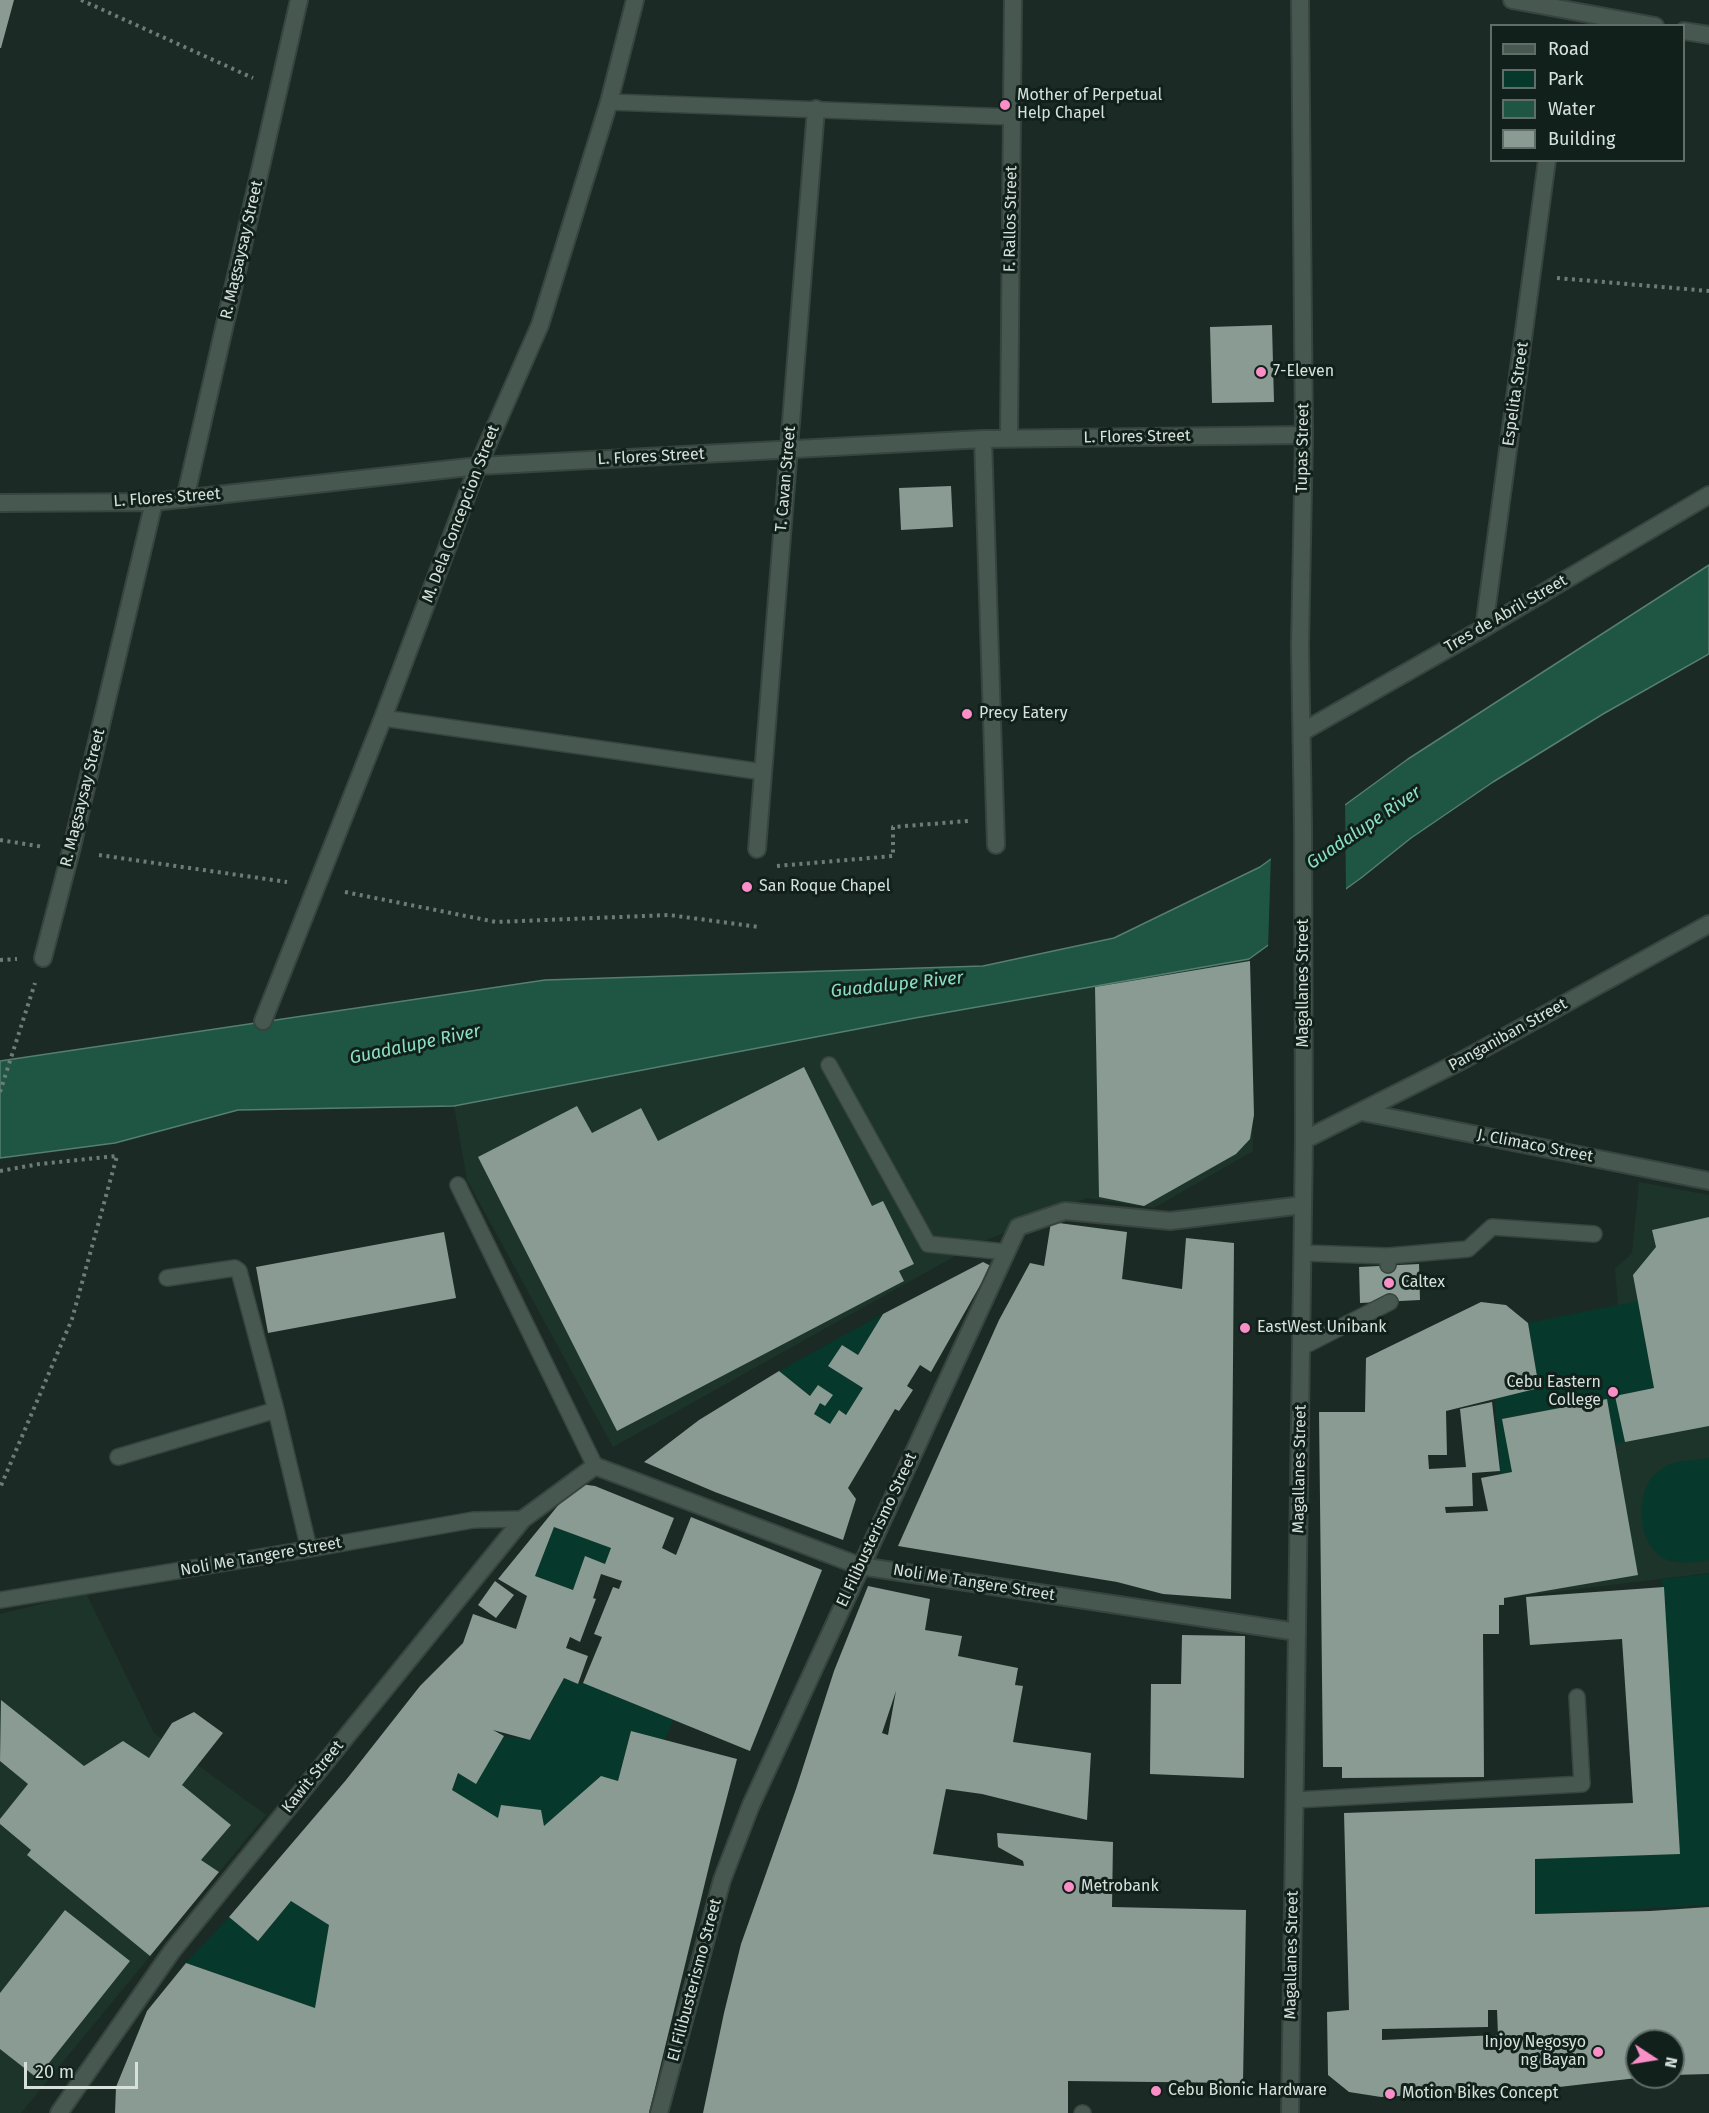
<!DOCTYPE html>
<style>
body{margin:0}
#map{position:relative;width:1709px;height:2113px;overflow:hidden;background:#1b2a24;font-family:"Fira Sans",sans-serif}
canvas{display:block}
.legend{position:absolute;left:1490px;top:24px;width:195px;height:138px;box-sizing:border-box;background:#11201b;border:2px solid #606d68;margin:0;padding:8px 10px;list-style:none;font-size:18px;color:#d7e1dc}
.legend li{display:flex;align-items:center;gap:12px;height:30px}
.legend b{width:30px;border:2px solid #606d68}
.north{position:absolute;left:1625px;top:2029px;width:60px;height:60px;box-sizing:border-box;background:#11201b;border:2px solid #606d68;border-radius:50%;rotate:102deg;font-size:16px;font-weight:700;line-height:24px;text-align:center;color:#d7e1dc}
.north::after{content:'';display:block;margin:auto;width:21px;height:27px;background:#fa8fc7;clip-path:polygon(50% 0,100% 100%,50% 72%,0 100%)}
.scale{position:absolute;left:24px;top:2062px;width:114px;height:27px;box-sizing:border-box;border:3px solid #d7e1dc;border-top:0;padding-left:8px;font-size:18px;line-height:21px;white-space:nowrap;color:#d7e1dc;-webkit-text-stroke:4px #11201b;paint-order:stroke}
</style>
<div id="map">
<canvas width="1709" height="2113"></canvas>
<ul class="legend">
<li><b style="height:8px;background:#475851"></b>Road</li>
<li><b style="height:16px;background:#06392b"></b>Park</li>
<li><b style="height:16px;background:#1e5543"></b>Water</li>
<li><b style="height:16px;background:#899b93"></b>Building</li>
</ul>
<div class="north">N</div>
<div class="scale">20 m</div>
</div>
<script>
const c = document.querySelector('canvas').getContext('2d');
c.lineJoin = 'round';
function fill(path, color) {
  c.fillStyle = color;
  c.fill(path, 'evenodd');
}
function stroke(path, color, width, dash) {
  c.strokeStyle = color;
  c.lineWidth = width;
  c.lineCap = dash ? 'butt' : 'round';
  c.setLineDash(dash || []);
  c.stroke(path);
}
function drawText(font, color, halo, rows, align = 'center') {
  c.font = font + ' "Fira Sans",sans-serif';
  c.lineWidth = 6;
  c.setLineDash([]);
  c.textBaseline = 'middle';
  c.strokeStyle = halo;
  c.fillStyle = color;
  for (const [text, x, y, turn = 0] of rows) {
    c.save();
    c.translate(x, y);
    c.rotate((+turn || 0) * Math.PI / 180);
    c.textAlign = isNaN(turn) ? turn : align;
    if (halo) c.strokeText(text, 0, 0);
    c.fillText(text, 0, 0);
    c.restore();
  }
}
fill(new Path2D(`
 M1249,959L1253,1151L1154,1208L1087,1198L975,1245L613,1447L467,1180L454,1106L915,1018Z
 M1639,1182L1709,1195V1573L1504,1598L1481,1478L1511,1472L1495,1399L1539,1386L1528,1323L1618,1305L1615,1269L1632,1253Z
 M86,1593L154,1733L266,1815L21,2113H0V1614Z`), '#1d342b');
fill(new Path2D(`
 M1638,1301L1654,1388L1616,1396L1625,1442L1615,1444L1607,1399L1502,1418L1512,1472L1500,1474L1495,1399L1539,1386L1528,1323Z
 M883,1314L858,1355L842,1345L828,1366L863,1388L846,1415L839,1410L830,1424L814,1414L820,1403L779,1371Z
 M1709,1458V1560C1695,1562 1682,1565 1668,1560C1638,1550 1634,1497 1653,1476C1656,1472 1664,1468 1668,1465C1679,1460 1697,1460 1709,1458Z
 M554,1527L611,1548L605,1564L585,1557L573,1590L535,1576Z
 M1709,1574V1905L1535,1914V1859L1680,1853L1662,1579Z
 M564,1678L578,1684L583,1683L673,1720L665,1740L631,1731L618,1781L601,1777L544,1826L540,1810L501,1805L498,1818L452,1790L458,1773L473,1782L504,1736L531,1740Z
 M291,1901L329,1925L315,2008L186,1963L229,1917L258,1941Z`), '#06392b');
const water = new Path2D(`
 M1709,565V654L1603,714L1493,782L1411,838L1361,878L1249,959L915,1018L454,1106L238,1110L115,1143L0,1158V1061L545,980L983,966L1114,938L1260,867L1408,759Z`);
fill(water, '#1e5543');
stroke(water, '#567f71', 1.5);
fill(new Path2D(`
 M1345,801L1346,893L1268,949L1271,855Z`), '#1b2a24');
fill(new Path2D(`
 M0,0H14L1,48H0Z
 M1272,325L1274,402L1212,403L1210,327Z
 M951,486L953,527L901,530L899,488Z
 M1250,961L1254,1115L1250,1139L1236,1154L1144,1206L1099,1197L1095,987Z
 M804,1067L872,1206L883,1201L914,1264L899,1271L904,1281L617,1431L478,1157L577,1106L592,1133L641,1108L658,1141Z
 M1709,1217V1426L1625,1442L1615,1396L1654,1388L1633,1275L1656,1247L1652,1230Z
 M1051,1222L1127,1232L1122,1279L1182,1289L1186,1238L1234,1243L1231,1599L1163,1594L1117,1582L898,1546L999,1320L1030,1263L1044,1266Z
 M444,1232L456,1298L268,1333L256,1267Z
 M983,1262L991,1266L931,1372L920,1365L907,1386L913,1390L899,1411L895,1409L848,1488L856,1499L843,1540L715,1492L644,1462L699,1420L779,1371L810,1396L818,1385L833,1395L825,1406L820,1403L814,1414L830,1424L839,1410L846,1415L863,1388L828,1366L842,1345L858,1355L883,1314Z
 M1419,1264L1420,1300L1360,1303L1359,1267Z
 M1481,1302L1506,1305L1528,1323L1539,1388L1446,1411L1447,1455H1428L1429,1469L1466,1467L1460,1409L1492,1402L1500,1471L1472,1473L1473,1506L1445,1507L1446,1513L1488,1511L1481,1478L1512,1472L1502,1419L1607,1399L1638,1575L1504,1598V1605H1499V1634H1483L1484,1777L1342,1778V1767H1323L1319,1412H1365L1366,1358Z
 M580,1484L595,1486L674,1518L662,1548L676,1555L691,1517L822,1570L750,1751L583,1683L602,1637L594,1634L613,1587L619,1589L622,1581L601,1574L593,1598L596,1599L580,1642L570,1637L566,1648L588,1656L578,1684L564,1678L530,1740L493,1730L504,1736L476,1784L458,1773L452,1790L498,1818L501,1805L541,1810L544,1826L601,1776L618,1781L631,1731L737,1759L711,1858L649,2113H115L116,2087L147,2011L186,1963L315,2008L329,1925L291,1901L258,1941L229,1917L346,1780L420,1686L463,1643L473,1614L516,1629L527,1596L498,1579L569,1492ZM554,1527L611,1548L605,1564L585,1556L573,1590L535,1576Z
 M495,1581L514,1595L496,1618L478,1605Z
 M868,1586L930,1599L925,1630L962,1636L958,1656L1018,1668L1015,1685L1023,1686L1013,1742L1091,1753L1087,1820L982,1794L946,1789L933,1854L1024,1866L1023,1861L998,1847L997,1833L1113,1842L1112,1907L1246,1910L1243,2083L1068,2081V2113H703L724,2013L741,1944L796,1789L834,1671ZM896,1691L888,1735L882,1733Z
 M1664,1587L1680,1854L1535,1859V1914L1650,1911L1709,1907V2074L1673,2075V2041H1637V2078L1559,2087L1381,2097L1349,2092L1328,2075L1327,2012L1349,2010L1344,1813L1633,1803L1622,1639L1530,1645L1526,1597ZM1488,2010H1497L1498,2035L1382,2040V2029L1488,2027Z
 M1182,1635L1245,1636L1244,1778L1150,1774L1151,1684H1181Z
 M1,1700L84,1766L123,1741L149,1758L172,1723L194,1712L223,1733L182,1785L231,1825L201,1860L219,1872L150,1956L27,1855L31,1850L0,1824V1819L28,1784L0,1761Z
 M65,1910L130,1961L37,2078L0,2049V1993Z`), '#899b93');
const service = new Path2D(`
 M609,102L1012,117
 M383,718L763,772
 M829,1065L928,1244L1006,1252
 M458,1185L595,1466
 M1303,1253L1388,1256V1265
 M1388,1256L1468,1249L1492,1227L1594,1234
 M167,1278L235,1268L239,1271L276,1410L309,1549
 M1302,1347L1390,1302
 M118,1457L276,1410
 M0,1600L309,1549L473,1520L523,1519
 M1295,1800L1582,1784L1577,1697
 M1082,2113H1083`);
const minor = new Path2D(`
 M1512,0L1655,26
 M1684,31L1709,35
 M1009,438L1013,0
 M983,439L996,845
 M185,499L299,0
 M0,503L154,502L478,466L983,439L1304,435
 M1484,628L1547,160
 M757,849L816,109
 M43,958L71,851L154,502
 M263,1021L383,718L478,466L540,325L609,102L635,0
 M1362,1112L1709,1181
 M59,2113L172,1951L523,1519L595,1466L860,1566L1297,1632
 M659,2113L722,1880L751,1805L1018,1227L1065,1211L1170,1221L1303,1205`);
const tertiary = new Path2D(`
 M1302,732L1484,628L1709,495
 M1304,1140L1463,1060L1709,924
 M1290,2113L1304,1140L1303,824L1300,646L1304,435L1300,0`);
stroke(service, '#37443f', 18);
stroke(minor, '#37443f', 20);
stroke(tertiary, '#37443f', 20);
stroke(new Path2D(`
 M81,0L253,78
 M1557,278L1709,291
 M0,840L44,847
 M99,855L287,882
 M777,866L893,856V827L968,821
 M345,892L496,922L669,915L759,927
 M0,960L17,959
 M0,1092L35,983
 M0,1171L39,1164L117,1156L72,1319L0,1488`), '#6f7c76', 4, [3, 4.5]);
stroke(service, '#475851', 15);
stroke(minor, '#475851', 16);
stroke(tertiary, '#475851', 16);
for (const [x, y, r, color] of [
 [1005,105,6,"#fa8fc7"],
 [1261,372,6,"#fa8fc7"],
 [967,714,6,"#fa8fc7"],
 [747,887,6,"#fa8fc7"],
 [1389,1283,6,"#fa8fc7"],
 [1245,1328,6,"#fa8fc7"],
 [1613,1392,6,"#fa8fc7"],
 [1069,1887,6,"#fa8fc7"],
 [1598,2052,6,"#fa8fc7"],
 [1156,2091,6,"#fa8fc7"],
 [1390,2094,6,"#fa8fc7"]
]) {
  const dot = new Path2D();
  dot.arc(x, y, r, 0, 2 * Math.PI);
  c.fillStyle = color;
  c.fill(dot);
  stroke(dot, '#11201b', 2);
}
drawText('16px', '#d7e1dc', '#11201b', [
 ["Mother of Perpetual",1017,96],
 ["Help Chapel",1017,114],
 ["7-Eleven",1273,372],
 ["Precy Eatery",979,714],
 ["San Roque Chapel",759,887],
 ["Caltex",1401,1283],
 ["EastWest Unibank",1257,1328],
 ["Cebu Eastern",1601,1383,"right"],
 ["College",1601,1401,"right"],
 ["Metrobank",1081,1887],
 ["Injoy Negosyo",1586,2043,"right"],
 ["ng Bayan",1586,2061,"right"],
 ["Cebu Bionic Hardware",1168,2091],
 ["Motion Bikes Concept",1402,2094]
], 'left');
drawText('16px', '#d7e1dc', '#11201b', [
 ["F. Rallos Street",1011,219,-89],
 ["R. Magsaysay Street",242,250,-77],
 ["Espelita Street",1516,394,-82],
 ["L. Flores Street",1137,437,-1],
 ["Tupas Street",1303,448,-89],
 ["L. Flores Street",651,457,-3],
 ["T. Cavan Street",786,479,-85],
 ["L. Flores Street",167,498,-4],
 ["M. Dela Concepcion Street",461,514,-69],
 ["Tres de Abril Street",1506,614,-30],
 ["R. Magsaysay Street",83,798,-76],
 ["Magallanes Street",1304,983,-90],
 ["Panganiban Street",1508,1035,-29],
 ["J. Climaco Street",1535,1146,11],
 ["Magallanes Street",1300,1469,-89],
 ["El Filibusterismo Street",877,1530,-65],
 ["Noli Me Tangere Street",261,1557,-10],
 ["Noli Me Tangere Street",974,1583,9],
 ["Kawit Street",313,1777,-51],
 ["Magallanes Street",1292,1955,-89],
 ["El Filibusterismo Street",695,1980,-75]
]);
drawText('italic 18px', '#8ae0c1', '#11201b', [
 ["Guadalupe River",1364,828,-34],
 ["Guadalupe River",897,985,-6],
 ["Guadalupe River",415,1045,-12]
]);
</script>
